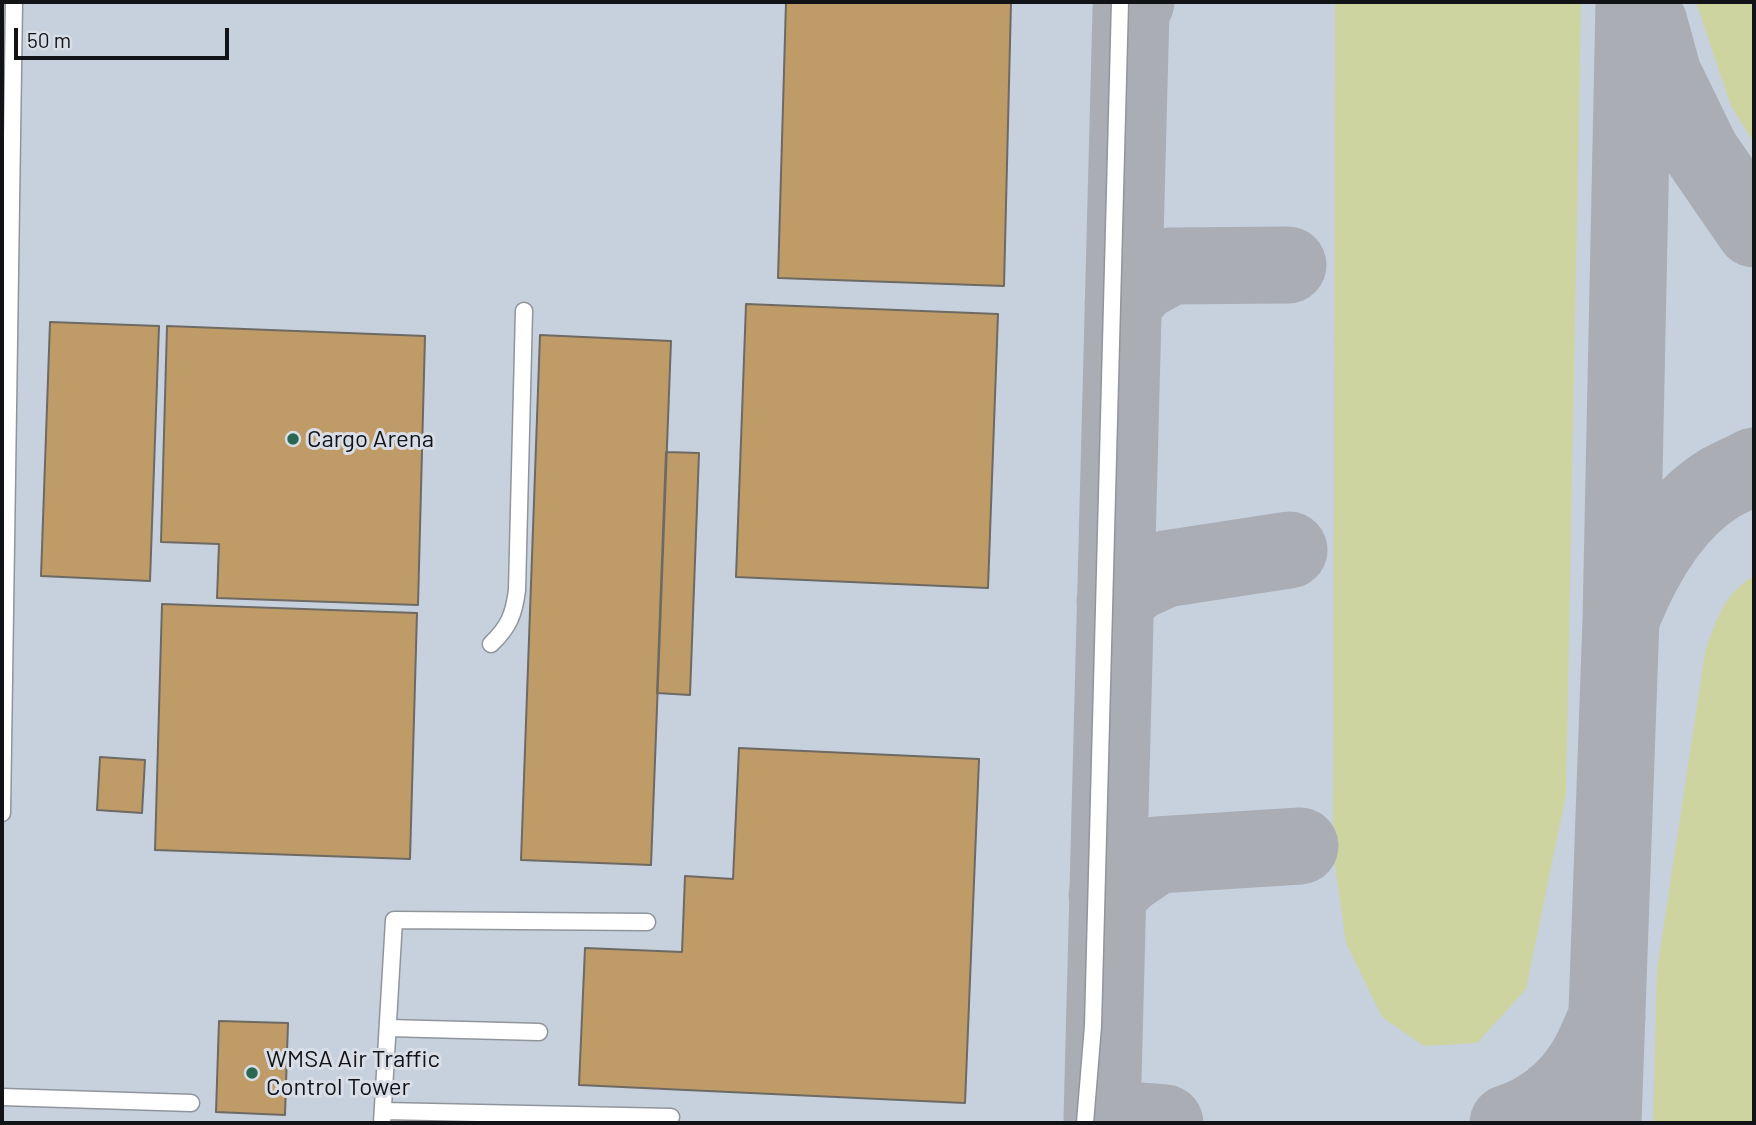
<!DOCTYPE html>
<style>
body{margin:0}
#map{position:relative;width:1756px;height:1125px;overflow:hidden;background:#d9dee6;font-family:Barlow,sans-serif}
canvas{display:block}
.frame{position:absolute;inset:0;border:4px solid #121316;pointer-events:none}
.scale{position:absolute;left:14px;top:28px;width:215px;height:32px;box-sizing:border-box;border:4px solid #121316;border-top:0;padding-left:9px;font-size:21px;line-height:24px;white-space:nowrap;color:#121316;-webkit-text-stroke:5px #d9dee6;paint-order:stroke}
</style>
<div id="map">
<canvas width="1756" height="1125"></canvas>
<div class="frame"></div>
<div class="scale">50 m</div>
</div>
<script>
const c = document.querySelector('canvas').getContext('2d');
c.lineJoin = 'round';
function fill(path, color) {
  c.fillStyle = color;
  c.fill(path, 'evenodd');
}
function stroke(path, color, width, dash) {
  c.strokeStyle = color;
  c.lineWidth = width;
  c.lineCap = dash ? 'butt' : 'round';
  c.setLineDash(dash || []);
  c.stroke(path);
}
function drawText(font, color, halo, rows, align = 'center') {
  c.font = font + ' Barlow,sans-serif';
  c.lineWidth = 6;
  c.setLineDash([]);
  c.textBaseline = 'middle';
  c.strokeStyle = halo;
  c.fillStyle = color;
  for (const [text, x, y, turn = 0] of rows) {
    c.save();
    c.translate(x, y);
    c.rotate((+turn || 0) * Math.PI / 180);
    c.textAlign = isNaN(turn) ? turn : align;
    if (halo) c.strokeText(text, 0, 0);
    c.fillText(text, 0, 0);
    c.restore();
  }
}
fill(new Path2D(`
 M2,2H1754V1123H2Z`), '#c7d1de');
fill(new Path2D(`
 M1335,2H1581L1566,794L1526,989L1477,1043L1424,1046L1382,1017L1346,943L1333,851Z
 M1696,2H1754V143L1731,106Z
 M1754,576V1123H1653L1657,970L1705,653C1715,622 1724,593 1754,576Z`), '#cdd49f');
stroke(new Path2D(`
 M1136,2L1131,10L1102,1118L1165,1123
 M1649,23L1663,74L1701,152L1754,229
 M1123,303L1142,282L1171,266L1288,265
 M1115,601L1136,582L1165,569L1289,550
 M1624,612C1644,563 1673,512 1720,483C1731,477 1743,472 1754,466
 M1107,895L1126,876L1157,855L1300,846
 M1508,1123C1537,1115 1566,1092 1582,1067C1593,1052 1599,1033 1607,1017
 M1603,1123L1621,619L1634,2`), '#aaaeb4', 77);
const building = new Path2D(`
 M786,2H1011L1004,286L778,278Z
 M746,304L998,314L988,588L736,577Z
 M50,322L159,326L150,581L41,576Z
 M167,326L425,336L418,605L217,598L219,544L161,542Z
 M540,335L671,341L651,865L521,860Z
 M666,452L699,453L690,695L657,693Z
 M162,604L417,613L410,859L155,850Z
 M739,748L979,759L965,1103L579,1085L585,948L682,952L685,876L733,879Z
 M100,757L145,760L142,813L97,810Z
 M219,1021L288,1023L285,1115L216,1112Z`);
fill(building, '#bf9b67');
stroke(building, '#6d6963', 2);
const lane = new Path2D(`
 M491,644C509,627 514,614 517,590L524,311
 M2,813L14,2
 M388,1028L539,1032
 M2,1097L191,1103
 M383,1111L671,1117
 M382,1123L394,920L647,922
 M1085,1123L1093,1026L1120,2`);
stroke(lane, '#90959c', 19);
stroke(lane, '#fff', 16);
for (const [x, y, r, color] of [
 [293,439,7,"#296753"],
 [252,1073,7,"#296753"]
]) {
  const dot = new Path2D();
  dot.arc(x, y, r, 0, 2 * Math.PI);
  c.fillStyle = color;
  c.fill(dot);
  stroke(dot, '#d9dee6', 2.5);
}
drawText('24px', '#121316', '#d9dee6', [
 ["Cargo Arena",307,439],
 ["WMSA Air Traffic",266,1059],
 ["Control Tower",266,1087]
], 'left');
</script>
